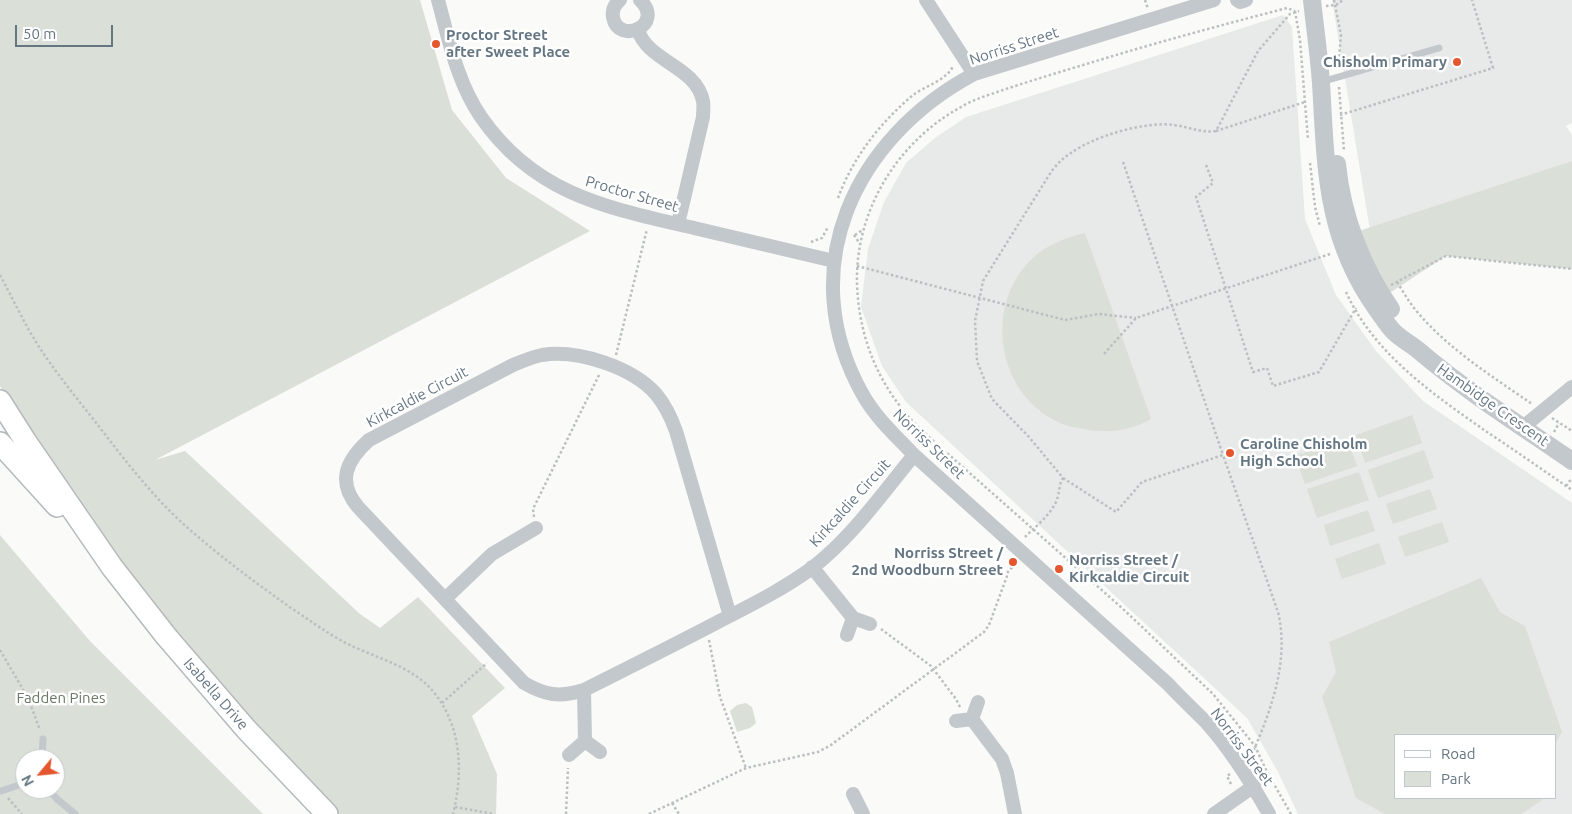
<!DOCTYPE html>
<style>
body{margin:0}
#map{position:relative;width:1572px;height:814px;overflow:hidden;background:#fafaf8;font-family:Ubuntu,sans-serif}
canvas{display:block}
.legend{position:absolute;left:1394px;top:734px;width:162px;height:65px;box-sizing:border-box;background:#fff;border:1px solid #c1c8cd;margin:0;padding:6px 9px;list-style:none;font-size:15px;color:#657683}
.legend li{display:flex;align-items:center;gap:10px;height:25px}
.legend b{width:25px;border:1px solid #c1c8cd}
.north{position:absolute;left:15px;top:749px;width:50px;height:50px;box-sizing:border-box;background:#fff;border:1px solid #c1c8cd;border-radius:50%;rotate:242deg;font-size:14px;font-weight:700;line-height:20px;text-align:center;color:#657683}
.north::after{content:'';display:block;margin:auto;width:18px;height:22px;background:#e4572e;clip-path:polygon(50% 0,100% 100%,50% 72%,0 100%)}
.scale{position:absolute;left:15px;top:25px;width:98px;height:22px;box-sizing:border-box;border:2px solid #657683;border-top:0;padding-left:6px;font-size:15px;line-height:18px;white-space:nowrap;color:#657683;-webkit-text-stroke:4px #fff;paint-order:stroke}
</style>
<div id="map">
<canvas width="1572" height="814"></canvas>
<ul class="legend">
<li><b style="height:6px;background:#fff"></b>Road</li>
<li><b style="height:14px;background:#dadfd7"></b>Park</li>
</ul>
<div class="north">N</div>
<div class="scale">50 m</div>
</div>
<script>
const c = document.querySelector('canvas').getContext('2d');
c.lineJoin = 'round';
function fill(path, color) {
  c.fillStyle = color;
  c.fill(path, 'evenodd');
}
function stroke(path, color, width, dash) {
  c.strokeStyle = color;
  c.lineWidth = width;
  c.lineCap = dash ? 'butt' : 'round';
  c.setLineDash(dash || []);
  c.stroke(path);
}
function drawText(font, color, halo, rows, align = 'center') {
  c.font = font + ' Ubuntu,sans-serif';
  c.lineWidth = 5;
  c.setLineDash([]);
  c.textBaseline = 'middle';
  c.strokeStyle = halo;
  c.fillStyle = color;
  for (const [text, x, y, turn = 0] of rows) {
    c.save();
    c.translate(x, y);
    c.rotate((+turn || 0) * Math.PI / 180);
    c.textAlign = isNaN(turn) ? turn : align;
    if (halo) c.strokeText(text, 0, 0);
    c.fillText(text, 0, 0);
    c.restore();
  }
}
fill(new Path2D(`
 M1332,0H1572V123L1566,126L1572,135V161L1370,230Z
 M1283,15L1292,27L1305,219L1336,295L1376,351L1423,401L1572,503V814H1298L1278,772L1247,718L906,402L882,366L861,307L868,249L884,202L906,163L935,138L966,117ZM1396,735H1556V798H1396Z`), '#e8e9e9');
fill(new Path2D(`
 M0,0H420L452,110L506,178L590,231L155,460L185,451L360,614L380,628L418,597L505,688L472,716L497,774L496,814H338C302,775 265,737 230,697C145,601 67,496 0,386Z
 M1572,161V269L1446,256L1388,294L1359,231Z
 M1085,233L1151,419C1132,430 1111,433 1089,430C1079,428 1069,427 1060,423C993,393 982,296 1040,252C1054,242 1069,237 1085,233Z
 M1412,415L1422,443L1365,463L1356,435Z
 M1347,438L1357,466L1305,484L1295,456Z
 M1424,450L1434,478L1378,498L1368,470Z
 M1359,472L1369,500L1317,518L1307,489Z
 M1430,489L1437,509L1393,524L1386,504Z
 M1368,510L1375,531L1330,546L1324,525Z
 M1442,522L1449,542L1405,557L1398,537Z
 M0,535L89,640L263,814H0ZM25,759H55V789H25Z
 M1379,543L1386,564L1342,579L1335,559Z
 M1481,578L1500,612L1525,626L1562,732L1556,743V735H1396V798H1545L1521,814H1385L1356,798L1322,697L1336,672L1329,642Z
 M746,703L752,707L756,723L750,728L737,732L730,711L737,705Z`), '#dadfd7');
const primary = new Path2D(`
 M0,401L26,442L112,567L166,636L246,729L327,814
 M0,443L57,506`);
stroke(primary, '#b5babe', 24);
stroke(new Path2D(`
 M1145,0L1148,9
 M1334,0L1341,35L1338,69
 M1326,6L1336,5L1343,0
 M1295,11L1300,40L1308,140
 M1339,87L1344,151
 M1340,115L1493,68L1472,0
 M1216,131L1305,102
 M1123,162L1223,455
 M1310,163L1315,207L1320,226
 M1206,165L1213,183L1196,197L1253,372L1267,368L1273,386L1319,372L1356,308
 M838,198C853,157 880,123 913,95C925,86 947,80 953,66
 M854,235L860,244
 M855,235L864,229
 M811,242L822,238L828,227
 M857,266L1065,320L1099,314L1136,318
 M0,275C12,297 23,321 36,342C56,374 81,403 104,433C130,467 157,501 189,529C222,558 256,583 291,608C308,619 324,631 342,641C373,658 414,665 436,695C462,729 463,774 453,814
 M1397,282C1404,293 1410,304 1419,314C1450,350 1493,377 1532,404
 M1391,285L1446,256L1572,269
 M1346,292C1374,354 1433,394 1487,432C1516,451 1544,471 1572,490
 M1104,354L1136,318L1330,254
 M616,355L647,229
 M1552,418L1572,431
 M1554,432L1559,423
 M1063,478L1116,512L1142,482L1223,455L1278,612C1290,662 1270,713 1250,759
 M1566,486L1572,478
 M534,517L533,509L600,373
 M1025,537C1035,527 1048,517 1055,504C1060,495 1058,486 1063,478L1029,437L992,399L977,361L975,321L983,281L1051,172C1057,164 1063,158 1071,153C1094,136 1146,121 1174,125C1190,127 1199,133 1216,131L1258,51L1290,14L1299,11
 M881,629L931,666L956,699L961,709
 M709,640L720,697L746,768
 M0,650L28,698L40,730
 M442,703L487,663
 M1230,774L1227,776L1232,786
 M8,798L22,814
 M672,803L679,814
 M455,807L494,814
 M566,814L568,768
 M649,814L746,768L818,752L831,745L984,632L989,625L1007,576V573L1015,564
 M1291,814L1267,772L1255,746L1213,694L1122,608L920,429C880,389 859,340 857,284C855,211 897,142 961,107C974,99 989,95 1003,90C1033,80 1063,71 1093,62C1158,42 1222,25 1287,8L1295,11`), '#bbbfc2', 2.5, [2.5, 2.5]);
stroke(new Path2D(`
 M1321,82L1439,48
 M42,759L43,739
 M48,789L57,799L75,814
 M1,791L25,783`), '#c3c8cc', 7);
stroke(new Path2D(`
 M438,0C449,40 457,82 481,117C535,195 608,208 694,228C740,239 787,250 834,261
 M620,0C615,4 612,10 613,17C618,46 666,25 640,0
 M926,0L974,74
 M1214,0L974,74C854,138 792,269 863,395C876,418 896,436 914,455L1168,684C1180,697 1193,709 1206,722C1231,750 1251,782 1269,814
 M1237,0L1240,2L1246,0
 M638,30C648,62 696,66 703,101C704,106 703,112 703,117L678,224
 M1523,427L1572,387
 M812,567L853,618L870,624
 M445,599L492,554L536,528
 M730,616L676,431C671,417 665,405 656,394C632,367 577,349 542,355C532,357 523,361 513,365L369,440C347,460 336,481 358,507L524,683C545,695 559,698 584,690C628,668 672,646 716,623C749,606 782,590 812,568C852,537 882,494 914,455
 M847,635L853,618
 M584,690L585,741L600,752
 M978,702L972,719L1002,759L1007,773L1015,814
 M956,721L972,719
 M569,755L585,741
 M853,794L863,814
 M1214,814L1254,786`), '#c3c8cc', 14);
stroke(new Path2D(`
 M1312,0C1315,28 1319,55 1321,83C1326,166 1325,236 1376,308C1382,316 1387,325 1394,332C1401,339 1411,344 1418,350C1466,391 1520,425 1572,461
 M1337,164C1342,216 1362,267 1391,309`), '#c3c8cc', 18);
stroke(primary, '#fff', 21);
for (const [x, y, r, color] of [
 [436,44,5,"#e4572e"],
 [1457,62,5,"#e4572e"],
 [1230,453,5,"#e4572e"],
 [1013,562,5,"#e4572e"],
 [1059,569,5,"#e4572e"]
]) {
  const dot = new Path2D();
  dot.arc(x, y, r, 0, 2 * Math.PI);
  c.fillStyle = color;
  c.fill(dot);
  stroke(dot, '#fff', 2);
}
drawText('bold 15px', '#657683', '#fff', [
 ["Proctor Street",446,35],
 ["after Sweet Place",446,52],
 ["Chisholm Primary",1447,62,"right"],
 ["Caroline Chisholm",1240,444],
 ["High School",1240,461],
 ["Norriss Street /",1003,553,"right"],
 ["2nd Woodburn Street",1003,570,"right"],
 ["Norriss Street /",1069,560],
 ["Kirkcaldie Circuit",1069,577]
], 'left');
drawText('15px', '#657683', '#fff', [
 ["Norriss Street",1014,46,-18],
 ["Proctor Street",632,194,16],
 ["Kirkcaldie Circuit",417,397,-28],
 ["Hambidge Crescent",1493,405,35],
 ["Norriss Street",929,444,44],
 ["Kirkcaldie Circuit",850,503,-48],
 ["Isabella Drive",216,694,49],
 ["Norriss Street",1242,747,53]
]);
drawText('15px', '#687a64', '#fff', [
 ["Fadden Pines",61,698]
]);
</script>
